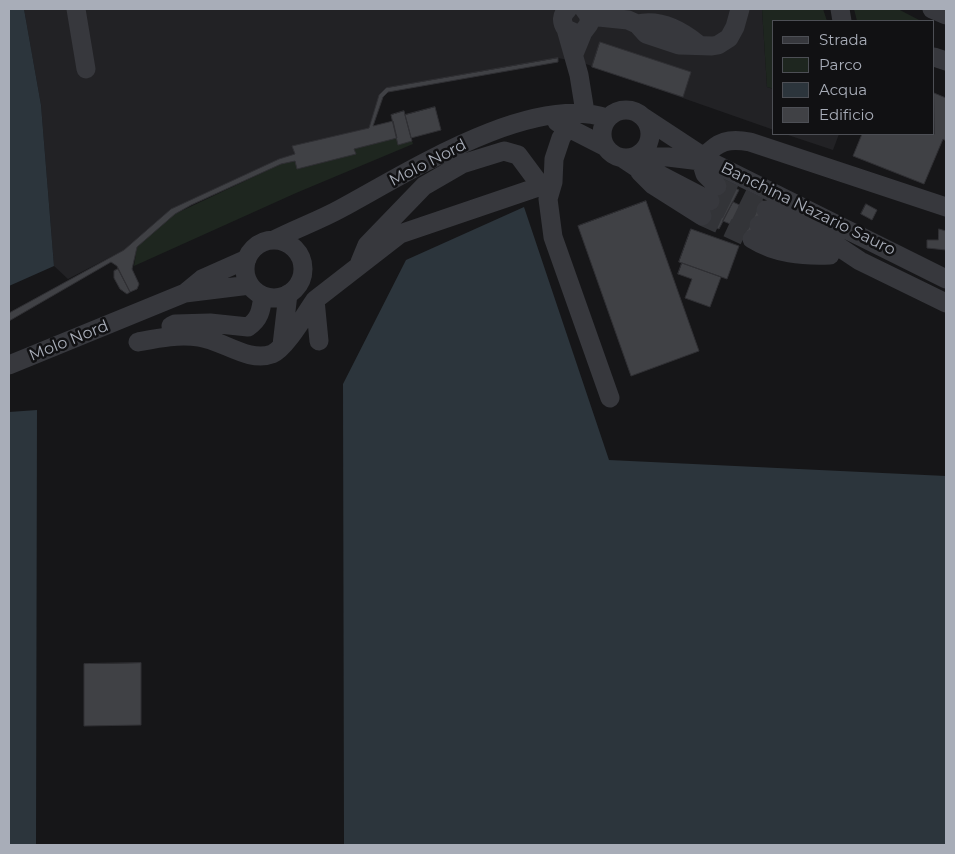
<!DOCTYPE html>
<style>
body{margin:0}
#map{position:relative;width:955px;height:854px;overflow:hidden;background:#161618;font-family:Montserrat,sans-serif}
canvas{display:block}
.frame{position:absolute;inset:0;border:10px solid #a8adb8;pointer-events:none}
.legend{position:absolute;left:772px;top:20px;width:162px;height:115px;box-sizing:border-box;background:#111113;border:1px solid #4d4f55;margin:0;padding:6px 9px;list-style:none;font-size:15px;color:#a8adb8}
.legend li{display:flex;align-items:center;gap:10px;height:25px}
.legend b{width:25px;border:1px solid #4d4f55}
</style>
<div id="map">
<canvas width="955" height="854"></canvas>
<div class="frame"></div>
<ul class="legend">
<li><b style="height:6px;background:#37383d"></b>Strada</li>
<li><b style="height:14px;background:#1e261f"></b>Parco</li>
<li><b style="height:14px;background:#2c353c"></b>Acqua</li>
<li><b style="height:14px;background:#404145"></b>Edificio</li>
</ul>
</div>
<script>
const c = document.querySelector('canvas').getContext('2d');
c.lineJoin = 'round';
function fill(path, color) {
  c.fillStyle = color;
  c.fill(path, 'evenodd');
}
function stroke(path, color, width, dash) {
  c.strokeStyle = color;
  c.lineWidth = width;
  c.lineCap = dash ? 'butt' : 'round';
  c.setLineDash(dash || []);
  c.stroke(path);
}
function drawText(font, color, halo, rows, align = 'center') {
  c.font = font + ' Montserrat,sans-serif';
  c.lineWidth = 5;
  c.setLineDash([]);
  c.textBaseline = 'middle';
  c.strokeStyle = halo;
  c.fillStyle = color;
  for (const [text, x, y, turn = 0] of rows) {
    c.save();
    c.translate(x, y);
    c.rotate((+turn || 0) * Math.PI / 180);
    c.textAlign = isNaN(turn) ? turn : align;
    if (halo) c.strokeText(text, 0, 0);
    c.fillText(text, 0, 0);
    c.restore();
  }
}
fill(new Path2D(`
 M24,9H762L767,87L774,89V130L583,63L558,58L386,88L379,95L369,128L293,146L295,154L279,159L171,209L124,250L68,279L54,266L41,105Z
 M785,134H839L833,150Z`), '#222225');
fill(new Path2D(`
 M762,9H823L827,21H774V89L767,87Z
 M854,9H898L921,21H857Z
 M397,138L398,145L412,141L413,144L296,193L134,266L137,247L175,214L281,164L295,161L298,169L356,154L354,149Z`), '#1e261f');
fill(new Path2D(`
 M9,9H24L41,105L54,266L9,286Z
 M524,207L609,460L946,476V845H344L343,384L406,260Z
 M37,410L36,845H9V412Z`), '#2c353c');
const building = new Path2D(`
 M600,42L691,72L683,97L592,67Z
 M558,58V62L388,92L383,97L373,126L393,121L397,138L354,149L356,154L297,169L295,161L281,164L191,205L175,214L137,247L132,269L139,284L137,289L130,292L117,266L111,262L9,321V313L124,250L171,209L279,159L295,154L292,146L369,128L379,95L386,88Z
 M934,93L946,98V141L943,139L924,184L853,156L862,134H934Z
 M435,107L441,130L411,138L405,115Z
 M404,111L412,141L398,145L391,115Z
 M720,180L739,190L719,229L700,220Z
 M751,195L769,204L750,243L731,234Z
 M646,201L699,351L631,376L578,226Z
 M733,202L744,207L735,226L723,221Z
 M866,204L877,210L872,220L861,214Z
 M691,229L739,246L727,279L679,262Z
 M939,229L946,231V250L927,248V240H938Z
 M682,263L721,277L710,307L685,298L692,279L678,274Z
 M118,269L130,292L127,294L120,289L114,278V271Z
 M141,663V725L84,726V664Z`);
fill(building, '#404145');
stroke(building, '#303034', 1);
stroke(new Path2D(`
 M717,186L766,210
 M710,201L759,225
 M702,216L752,239`), '#333438', 19, [19, 9]);
stroke(new Path2D(`
 M76,9L86,69
 M568,9C561,15 561,22 566,29L577,34
 M840,9L842,21
 M932,9L946,15
 M589,16L628,20L637,24L646,34L679,45L712,46L718,45L729,38L735,27L740,9
 M637,24C659,19 681,30 698,44
 M566,29L579,75L585,112
 M574,54L583,32L589,24V16L584,9
 M934,57L946,61
 M602 134a24 24 0 1 1 48 0a24 24 0 1 1-48 0Z
 M643,117L713,163L946,279
 M557,122L604,146
 M568,127L561,138L554,159L553,182L548,199L553,237L610,398
 M636,157H668L709,162
 M704,157C718,141 729,138 750,142L946,207
 M624,159L636,167L660,175L710,201
 M701,161L705,174L717,186
 M640,172L653,185L702,216
 M766,210L827,239L860,261L946,303
 M759,225L819,247
 M752,239C776,254 802,256 830,255
 M274,240C295,229 318,221 340,209C407,173 530,93 607,118
 M245 269a29 29 0 1 1 58 0a29 29 0 1 1-58 0Z
 M360,262L367,245L424,186L462,164L504,151L518,155L541,186
 M185,293L250,285
 M315,300L400,234L553,182
 M171,326L175,324L210,323L248,327C260,319 261,310 263,296
 M138,342C159,338 178,334 199,337C222,340 249,363 272,354C286,348 306,313 315,300L319,341
 M282,345L288,294
 M9,365L185,293L202,279L247,259`), '#37383d', 19);
drawText('16px', '#a8adb8', '#111113', [
 ["Molo Nord",428,163,-27],
 ["Banchina Nazario Sauro",808,209,26],
 ["Molo Nord",69,341,-22]
]);
</script>
